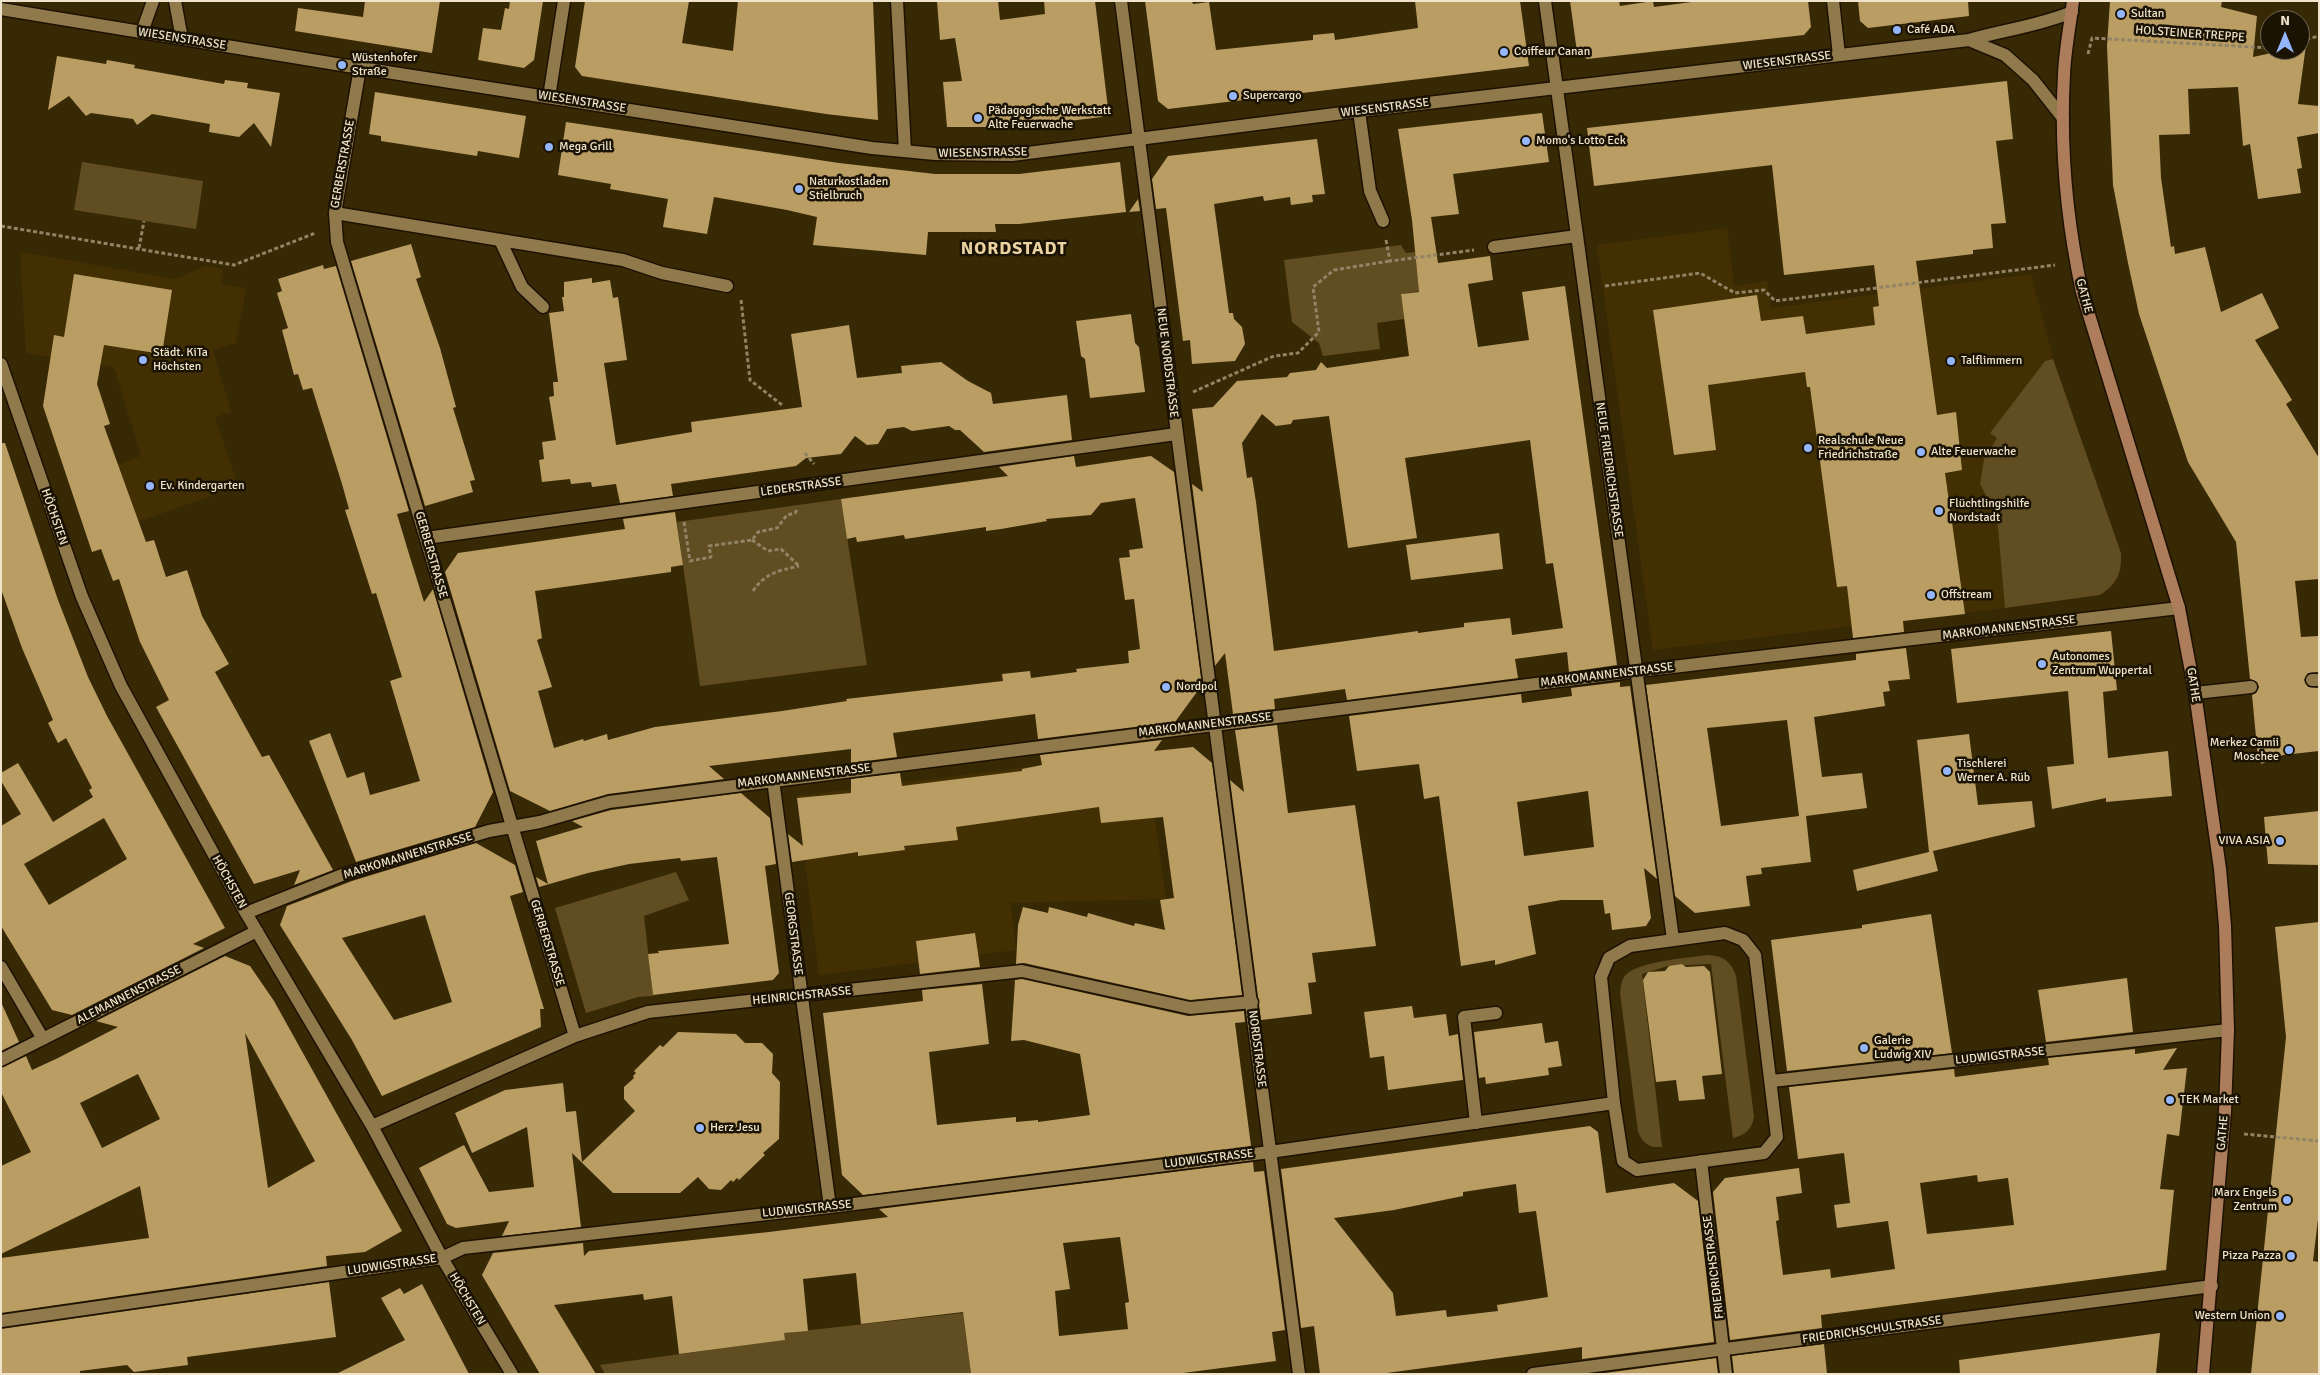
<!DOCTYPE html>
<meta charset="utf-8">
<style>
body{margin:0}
#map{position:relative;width:2320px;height:1375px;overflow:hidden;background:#382905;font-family:Signika,sans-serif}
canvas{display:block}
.frame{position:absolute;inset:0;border:2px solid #efe3cb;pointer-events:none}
.north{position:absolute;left:2260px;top:10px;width:50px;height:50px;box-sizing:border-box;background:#1b1302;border:1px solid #706652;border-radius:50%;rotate:0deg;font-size:14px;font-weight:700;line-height:20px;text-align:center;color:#efe3cb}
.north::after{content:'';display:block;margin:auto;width:18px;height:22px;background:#95b6fd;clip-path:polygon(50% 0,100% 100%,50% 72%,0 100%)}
</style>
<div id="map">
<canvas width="2320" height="1375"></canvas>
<div class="frame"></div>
<div class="north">N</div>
</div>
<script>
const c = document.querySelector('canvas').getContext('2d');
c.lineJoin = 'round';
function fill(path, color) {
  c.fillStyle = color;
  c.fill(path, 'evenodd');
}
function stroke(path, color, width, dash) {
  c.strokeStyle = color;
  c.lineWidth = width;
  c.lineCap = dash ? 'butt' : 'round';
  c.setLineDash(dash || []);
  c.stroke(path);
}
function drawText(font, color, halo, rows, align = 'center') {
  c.font = font + ' Signika,sans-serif';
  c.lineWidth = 5;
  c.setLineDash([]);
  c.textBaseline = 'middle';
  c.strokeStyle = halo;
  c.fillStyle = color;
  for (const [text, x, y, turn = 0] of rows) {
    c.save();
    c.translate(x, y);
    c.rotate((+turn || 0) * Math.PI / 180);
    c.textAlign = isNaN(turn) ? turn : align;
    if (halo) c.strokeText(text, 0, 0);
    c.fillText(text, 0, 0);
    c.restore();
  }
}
fill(new Path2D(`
 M1727,228L1734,286L1767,281L1771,308L2031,274L2053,359L2045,361L1990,433L1997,438L1984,459L1980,484L1997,517L2005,608L1653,650L1597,245Z
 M20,252L176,279L205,266L223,269L221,284L246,288L236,343L213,350L231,412L215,417L236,480L230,482L232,489L88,539L69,483L141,456L114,367L26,353Z
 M1146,752L1166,899L1011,903L1016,950L819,975L797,796Z`), '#423003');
fill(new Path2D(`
 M82,162L203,181L196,229L74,210Z
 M1401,245L1406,253L1415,252L1419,291L1401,294L1404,319L1377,323L1380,349L1323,356L1319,343L1292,322L1284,260Z
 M2053,359L2121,553C2122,573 2117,584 2100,595L2005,608L1997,517L1980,484L1984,459L1997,438L1990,433L2045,361Z
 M841,499L867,665L700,686L677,522Z
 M676,872L689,900L644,916L653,996L638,997L586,1013L555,908Z
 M1708,955C1723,956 1731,961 1736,976L1754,1117C1752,1129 1745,1135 1733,1138L1711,964L1668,966L1642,974L1662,1147C1649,1148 1642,1143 1638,1131L1620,993C1621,987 1621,982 1624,977C1635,961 1689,958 1708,955Z
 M963,1313L971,1374H605L600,1365L784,1340V1333Z`), '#614d22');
fill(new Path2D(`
 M365,1H440L432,53L295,31L298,8L363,17Z
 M510,1H543L534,60L524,68L478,60L483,28L501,30L505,8L509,9Z
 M585,1H689L682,43L733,51L738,1H873L878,120L826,114L582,76L575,67Z
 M937,1H998L1000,20L1045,14L1044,1H1095L1108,108L1102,117L1019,127H947L943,82L962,81L955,38L940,40Z
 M1145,1H1192L1193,4L1209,2L1216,50L1313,40V35L1334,33L1335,40L1418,28L1415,1H1520L1529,66L1168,109L1158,101Z
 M1570,1H1619L1620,6L1653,1L1654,7L1699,1H1808L1811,27L1804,35L1587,59L1577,52Z
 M1858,1H1968L1969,16L1868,28L1860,21Z
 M2110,1H2222L2221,7L2257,16L2253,57L2285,50H2300V47L2306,45L2298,104L2319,106V133L2297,137L2302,168L2297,169L2301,193L2258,199L2250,144L2243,146L2238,87L2188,89L2190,134L2159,135L2161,178L2171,247L2174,246L2175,254L2205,247L2221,312L2262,293L2279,328L2255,340L2292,400L2286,404L2319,458V579L2295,581L2301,637L2319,636V672L2308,673L2304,680L2308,687L2319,688V751L2283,755L2261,764L2260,758H2258L2252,695L2256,693L2259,687L2257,682L2250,679L2236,542L2188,462L2139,314L2128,263L2113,185L2107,46Z
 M57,56L106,64L107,60L135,65L134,68L224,84L225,80L248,83L247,88L280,93L271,147L254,123L239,137L209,132L210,124L152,114L137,125L133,119L91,113L86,116L69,96L48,110Z
 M2007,81L2013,139L1996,141L2006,223L1991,224L1993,248L1973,250V254L1916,261L1937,415L1956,412L1962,470L1945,473L1965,614L1903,621L1904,632L1853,638L1847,586L1837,587L1810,387H1807L1805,372L1708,385L1716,450L1674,455L1653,310L1757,295L1761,321L1803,316L1806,334L1875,325L1873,307L1879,306L1874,265L1784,275L1772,165L1594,186L1587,128Z
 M375,92L526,116L519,158L478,151L477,156L381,141V136L369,134Z
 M1542,113L1549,162L1453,174L1459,214L1431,217L1438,263L1490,256L1493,280L1468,284L1478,347L1529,340L1522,292L1565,286L1617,665L1569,672L1567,652L1515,659L1518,678L1347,700L1345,689L1274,699L1275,709L1233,714L1225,653L1215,666L1192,484L1203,492L1192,409L1213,407L1237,381L1287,377L1290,373L1316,370L1321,362L1327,368L1409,356L1401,294L1419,292L1412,220L1398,129ZM1262,414L1276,426L1291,424L1293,420L1329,416L1348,548L1417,538L1405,458L1530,440L1546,564L1553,563L1563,628L1512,635L1510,618L1464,623V627L1418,633V631L1274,651L1256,502L1252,477L1247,478L1242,443Z
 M566,122L839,163L935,174H1019L1120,162L1126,212L1019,224H995L996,232H928L926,255L813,245L817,217L787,210L714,197L707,234L663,227L668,199L610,189L611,184L558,175Z
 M1317,139L1325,194L1312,195L1313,202L1291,205L1290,197L1264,201L1263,196L1214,204L1229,313H1233L1234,319L1242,327L1245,344L1235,361L1192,364L1190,340L1183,341L1166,208L1156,209L1152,179L1168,156Z
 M1138,199L1140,211L1129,212Z
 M411,244L421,277L416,279L440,348L456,407L453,408L475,480L470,481L473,492L425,506L351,261Z
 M323,265L324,269L336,266L409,511L397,514L409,554L424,602L433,589L493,792L475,827L356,862L309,741L330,733L347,778L364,772L370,795L420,781L390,681L402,677L376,593L372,594L345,510L349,509L342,484L312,388L303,390L298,374L294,375L282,330L288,328L277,293L282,291L278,279Z
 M74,274L172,290L162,354L104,345L97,384L110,424L104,426L146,542L154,540L166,577L187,570L202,616L229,664L215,672L262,757L269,755L333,870L294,885L300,870L254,884L156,707L169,700L140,642L119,579L113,581L101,549L92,552L43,406L54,335L64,337Z
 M592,278V283L610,280L613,298L618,297L627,360L604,363L616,445L692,432L691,422L802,407L791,334L849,325L857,378L902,373L901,366L941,362L968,381L991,393L993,404L1067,395L1072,440L984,452L960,430H955L949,426L912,431L904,427L887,429L878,444L867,445L855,436L841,454L806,458L796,466L671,484L673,496L620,503L616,484L592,487L591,482L571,484L570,479L542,482L539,460L544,459L542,442L556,440L549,397L554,396L553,382H558L549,313L564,311L562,297H564V282Z
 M1131,314L1135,343L1139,347L1145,392L1090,398L1085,359L1081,356L1076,321Z
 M1,443H5L58,600L88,677L107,716L225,928L193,944L204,948L72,1015L52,1010L1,926V826L21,814L1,781V773L18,763L53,822L93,797L89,790L92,788L66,738L58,743L48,723L53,720L22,648L1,589ZM104,818L127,859L49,905L24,864Z
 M1074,456L1076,467L1151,456L1174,472L1202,685L1175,722L1038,739L1035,714L893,733L897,757L851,763V749L709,766L724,779L608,794L550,811L510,791L445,572L458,553L625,529L623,519L675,512L683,565L671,567V572L535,591L542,638L537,640L552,687L538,691L554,748L583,739L584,741L607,734L608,740L655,727L782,711L847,701L846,699L1003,681L1002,674L1030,671L1031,678L1077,672L1076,669L1129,663L1128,651L1140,649L1134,599L1125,600L1119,558L1130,557L1129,550L1143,548L1135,498L1101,503L1091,515L1046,519L1047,521L1001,529L986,531V527L905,539L904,535L857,542L856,537L847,539L841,499L1008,476L999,467Z
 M1499,533L1503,569L1411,580L1406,545Z
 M2111,631L2117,690L2103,692L2108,758L2168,751L2172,796L2106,802V798L2052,809L2047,767L2074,764L2068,691L1957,703L1951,649Z
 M1906,648L1910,679L1888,681L1890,691L1883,692L1885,706L1814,717L1822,777L1862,773L1867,808L1806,816L1811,862L1761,868L1762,874L1746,876L1750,906L1695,913L1675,896L1646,685L1856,660V654ZM1787,720L1799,816L1721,826L1707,728Z
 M1620,682V687L1630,686L1657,879L1644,868L1651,918L1646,926L1612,930L1610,913L1605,914L1603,900H1561L1528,906L1536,954L1495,965V960L1461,966L1439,796L1424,799L1419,764L1357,771L1349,716L1521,694L1522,703L1572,696L1571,688ZM1588,791L1594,847L1524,856L1517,802Z
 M1277,725L1288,813L1355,805L1376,946L1312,953L1316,982L1308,983L1312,1014L1261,1020L1230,780L1244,792L1235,730Z
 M1969,734L1978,805L2032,801L2035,827L1933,851L1938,871L1857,891L1853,870L1929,852L1917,740Z
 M1162,740L1154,751L1193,747L1212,763L1242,995L1190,1000L1024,963L1016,964L1018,925L1023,907L1048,913L1049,907L1087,917L1088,913L1134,926L1135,923L1165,930L1160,900L1174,898L1163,817L1101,823L1099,807L956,827L958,840L904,846L905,850L858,856V852L792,862L788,834L803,846L797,798L851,793V779L900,773L902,786L1022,771V769L1042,765L1040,755Z
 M741,793L770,818L776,864L765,866L779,973L773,980L653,995L648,954L659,953L658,951L729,944L717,857L681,861L680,858L629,864L588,873L539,887L536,877L548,884L536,841L583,827L572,821L611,810Z
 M2319,811V865L2268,864L2264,817Z
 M476,843L515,865L523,892L510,896L544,1009H540L541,1027L382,1096L352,1040L280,925L287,906L352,881ZM425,915L452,1002L394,1020L342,938Z
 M1931,914L1952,1053L1787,1071L1771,940L1862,928V925Z
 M2319,922V1211L2313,1261L2319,1262V1374H2251L2286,1037L2275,927Z
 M975,933L980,967L920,974L916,941Z
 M225,956L250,966L274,1001L402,1231L365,1252L326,1256L327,1266L1,1313V1258L149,1238L140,1186L1,1254V1166L31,1152L1,1092V1068L26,1056L32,1070L58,1058L118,1027L96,1021ZM245,1033L315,1161L268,1188ZM138,1074L160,1119L102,1148L80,1103Z
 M1682,964L1686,967L1704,966L1710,972L1722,1074L1702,1076L1705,1099L1679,1101L1676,1080L1656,1082L1643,980L1648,972L1665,971L1669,966Z
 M2127,978L2133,1032L2046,1042L2038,990Z
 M1022,979L1188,1016L1244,1011L1245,1022L1235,1023L1251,1146L863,1195L842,1175L823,1013L923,1001L922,990L982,984L989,1044L929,1052L937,1125L1016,1117V1122L1038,1120V1122L1090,1115L1080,1054L1024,1040L1011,1041L1015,980Z
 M1,1002L19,1042L1,1051Z
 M1412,1006L1414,1018L1446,1014L1449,1036L1458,1034L1463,1080L1388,1090L1384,1056L1370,1058L1364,1012Z
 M1542,1023L1545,1043L1558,1041L1562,1066L1548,1068L1549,1075L1486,1084L1485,1077L1479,1078L1474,1032Z
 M678,1032L736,1034L745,1043H762L773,1054L772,1073L780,1082L779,1139L763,1153L765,1155L739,1180L737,1178L733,1182L731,1180L721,1190L709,1189L698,1177L680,1193H613L572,1153L581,1227L502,1236L509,1221L456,1228L447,1224L419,1168L464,1145L489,1192L534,1187L527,1127L472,1153L455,1113L505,1090L563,1083L566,1112L576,1111L582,1162L635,1111L624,1099V1087L634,1078L633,1076L636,1073L634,1071L660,1045L663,1047Z
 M2177,1048L2163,1070L2187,1068L2179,1136L2167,1134L2160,1189L2174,1190L2166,1270L1821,1315L1822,1328L1730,1340L1713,1192L1725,1178L1799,1168L1802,1193L1776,1197L1779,1220L1776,1221L1783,1275L1830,1269L1831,1278L1895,1269L1888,1221L1837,1228L1834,1205L1850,1203L1844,1153L1798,1159L1789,1087L1954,1069L1955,1077L2049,1065L2048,1058L2135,1049V1054ZM1977,1175L1978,1182L2008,1178L2014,1225L1927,1234L1920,1183Z
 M1590,1126L1598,1132L1606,1193L1674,1183L1698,1201L1714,1342L1582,1359V1347L1379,1374H1320L1314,1326L1301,1328L1281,1169ZM1516,1184L1519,1213L1536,1211L1548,1297L1497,1305L1498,1311L1447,1317L1446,1310L1396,1316L1393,1293L1334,1218L1394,1210L1463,1196V1192Z
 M1253,1162L1254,1172L1264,1171L1285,1330L1272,1332L1276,1361L1175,1374H971L963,1312L861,1324L856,1273L803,1279L808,1331L784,1333L785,1340L679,1354L672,1296L644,1300L643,1294L554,1305L596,1374H540L482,1275L493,1253L583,1243L584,1256L589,1251L769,1232L888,1217L879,1209ZM1120,1237L1129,1302L1125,1303L1128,1329L1059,1336L1055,1291L1070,1289L1063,1243Z
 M329,1282L336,1337L187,1357L188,1365L134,1372L127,1365L80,1371V1374H1V1329Z
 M422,1284L469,1374H336L405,1340L381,1298L400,1288L404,1294Z
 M2160,1333L2156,1374H1960L1959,1360Z
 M1824,1344L1827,1374H1734L1732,1356Z
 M1716,1358L1718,1374H1598Z`), '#b99d63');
const lane = new Path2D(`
 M897,1L905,151
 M1359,111L1370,191L1383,221
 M335,213L623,260L662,273L727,286
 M500,240L522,287L543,307
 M1494,247L1577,236
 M2312,680H2319
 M2195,693L2251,687
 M1476,1123L1464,1017L1496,1013`);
const street = new Path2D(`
 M175,1L182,39
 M1121,1L1299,1374
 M1545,1L1673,939
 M1833,1L1839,55
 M1,9L342,65L872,148L935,154L1012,155L1359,111L1969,40C2003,30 2039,26 2072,12
 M142,32L153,1
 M1969,40L2005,55L2033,80L2063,118
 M360,68L335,213L337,242L575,1036
 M549,97L564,1
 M1,364L82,597L121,686L246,913L372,1126L442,1258L512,1374
 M426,538L1176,434
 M773,780L830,1207
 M246,913L342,875L489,831L540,822L609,802L1638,671L2179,608
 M1725,933L1743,940L1755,955L1777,1137L1764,1153L1637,1170L1623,1161L1614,1103L1601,977L1609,958L1630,946Z
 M1,967L43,1039
 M1,1060L257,931
 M1772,1081L2228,1030
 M372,1126L575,1036L648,1012L1022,971L1190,1008L1252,1002
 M1701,1161L1726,1374
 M1,1321L442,1258L463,1248L830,1207L1270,1152L1614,1103
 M1533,1374L2212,1286`);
const secondary = new Path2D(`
 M2073,1C2070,25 2065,50 2064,74C2060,145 2067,222 2082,292L2179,608L2195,693L2220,869L2225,926L2228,1030L2225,1111L2203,1374`);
stroke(lane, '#1d1200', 15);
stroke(street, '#1d1200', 15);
stroke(secondary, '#1d1200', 15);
stroke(new Path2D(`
 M2300,41L2319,36
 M2088,54L2092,38L2270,48
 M1,226L234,265L313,234L315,231
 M1386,240L1390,261L1474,250
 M139,248L144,221
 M1605,286L1700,273L1735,293L1764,290L1775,301L2055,265
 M741,300L750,380L782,405
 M1193,392L1274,356L1298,353L1319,332L1313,287L1334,270L1390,261
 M805,453L814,464
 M684,522L690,561L711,557L709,546L752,540L758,532L777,528L787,515L795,513L798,508
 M752,540L768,551L781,549L799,566
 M753,591C765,573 778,571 799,566
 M2244,1134L2319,1141`), '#918365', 3, [4, 2.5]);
stroke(lane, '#907a4c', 12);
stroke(street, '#907a4c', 12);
stroke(secondary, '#ad7d5b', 12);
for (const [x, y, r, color] of [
 [2121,14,5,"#95b6fd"],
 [1897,30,5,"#95b6fd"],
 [1504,52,5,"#95b6fd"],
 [342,65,5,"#95b6fd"],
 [1233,96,5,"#95b6fd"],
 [978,118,5,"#95b6fd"],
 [1526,141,5,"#95b6fd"],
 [549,147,5,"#95b6fd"],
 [799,189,5,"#95b6fd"],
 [143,360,5,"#95b6fd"],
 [1951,361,5,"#95b6fd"],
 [1808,448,5,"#95b6fd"],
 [1921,452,5,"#95b6fd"],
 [150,486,5,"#95b6fd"],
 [1939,511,5,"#95b6fd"],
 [1931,595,5,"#95b6fd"],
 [2042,664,5,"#95b6fd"],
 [1166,687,5,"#95b6fd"],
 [2289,750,5,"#95b6fd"],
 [1947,771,5,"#95b6fd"],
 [2280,841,5,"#95b6fd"],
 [1864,1048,5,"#95b6fd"],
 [2170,1100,5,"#95b6fd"],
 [700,1128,5,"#95b6fd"],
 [2287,1200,5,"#95b6fd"],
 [2291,1256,5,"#95b6fd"],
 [2280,1316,5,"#95b6fd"]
]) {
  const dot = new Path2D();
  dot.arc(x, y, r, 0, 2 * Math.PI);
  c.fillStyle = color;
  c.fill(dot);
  stroke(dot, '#1b1302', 2);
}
drawText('12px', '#efe3cb', '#1b1302', [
 ["Sultan",2131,14],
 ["Café ADA",1907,30],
 ["Coiffeur Canan",1514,52],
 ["Wüstenhofer",352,58],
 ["Straße",352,72],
 ["Supercargo",1243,96],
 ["Pädagogische Werkstatt",988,111],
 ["Alte Feuerwache",988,125],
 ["Momo's Lotto Eck",1536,141],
 ["Mega Grill",559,147],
 ["Naturkostladen",809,182],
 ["Stielbruch",809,196],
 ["Städt. KiTa",153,353],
 ["Höchsten",153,367],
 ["Talflimmern",1961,361],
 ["Realschule Neue",1818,441],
 ["Friedrichstraße",1818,455],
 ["Alte Feuerwache",1931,452],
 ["Ev. Kindergarten",160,486],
 ["Flüchtlingshilfe",1949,504],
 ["Nordstadt",1949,518],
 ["Offstream",1941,595],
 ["Autonomes",2052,657],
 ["Zentrum Wuppertal",2052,671],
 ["Nordpol",1176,687],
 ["Merkez Camii",2279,743,"right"],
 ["Moschee",2279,757,"right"],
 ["Tischlerei",1957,764],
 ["Werner A. Rüb",1957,778],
 ["VIVA ASIA",2270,841,"right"],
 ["Galerie",1874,1041],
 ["Ludwig XIV",1874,1055],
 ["TEK Market",2180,1100],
 ["Herz Jesu",710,1128],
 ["Marx Engels",2277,1193,"right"],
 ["Zentrum",2277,1207,"right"],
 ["Pizza Pazza",2281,1256,"right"],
 ["Western Union",2270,1316,"right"]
], 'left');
drawText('12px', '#efe3cb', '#1b1302', [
 ["HOLSTEINER TREPPE",2190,34,4],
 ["WIESENSTRASSE",182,39,9],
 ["WIESENSTRASSE",1787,61,-7],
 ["WIESENSTRASSE",582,102,9],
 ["WIESENSTRASSE",1385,108,-7],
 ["WIESENSTRASSE",983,153,-1],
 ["GERBERSTRASSE",343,164,-80],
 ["GATHE",2084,296,75],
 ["NEUE NORDSTRASSE",1167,363,83],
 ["NEUE FRIEDRICHSTRASSE",1609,470,82],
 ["LEDERSTRASSE",801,487,-8],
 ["HÖCHSTEN",54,517,71],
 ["GERBERSTRASSE",431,555,74],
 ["MARKOMANNENSTRASSE",2009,628,-7],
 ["MARKOMANNENSTRASSE",1607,675,-7],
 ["GATHE",2193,685,81],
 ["MARKOMANNENSTRASSE",1205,725,-7],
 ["MARKOMANNENSTRASSE",804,776,-7],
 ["MARKOMANNENSTRASSE",408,856,-17],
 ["HÖCHSTEN",229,882,61],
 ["GEORGSTRASSE",793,934,83],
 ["GERBERSTRASSE",547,943,73],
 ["ALEMANNENSTRASSE",129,995,-27],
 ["HEINRICHSTRASSE",802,996,-6],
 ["NORDSTRASSE",1257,1049,83],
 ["LUDWIGSTRASSE",2000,1056,-6],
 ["GATHE",2223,1133,-85],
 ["LUDWIGSTRASSE",1209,1159,-7],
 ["LUDWIGSTRASSE",807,1209,-6],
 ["LUDWIGSTRASSE",392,1265,-8],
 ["FRIEDRICHSTRASSE",1714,1267,-97],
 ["HÖCHSTEN",467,1299,59],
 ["FRIEDRICHSCHULSTRASSE",1872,1330,-8]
]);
c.letterSpacing = '1px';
drawText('bold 18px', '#ead2a1', '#1b1302', [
 ["NORDSTADT",1014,249]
]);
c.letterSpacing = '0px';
</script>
